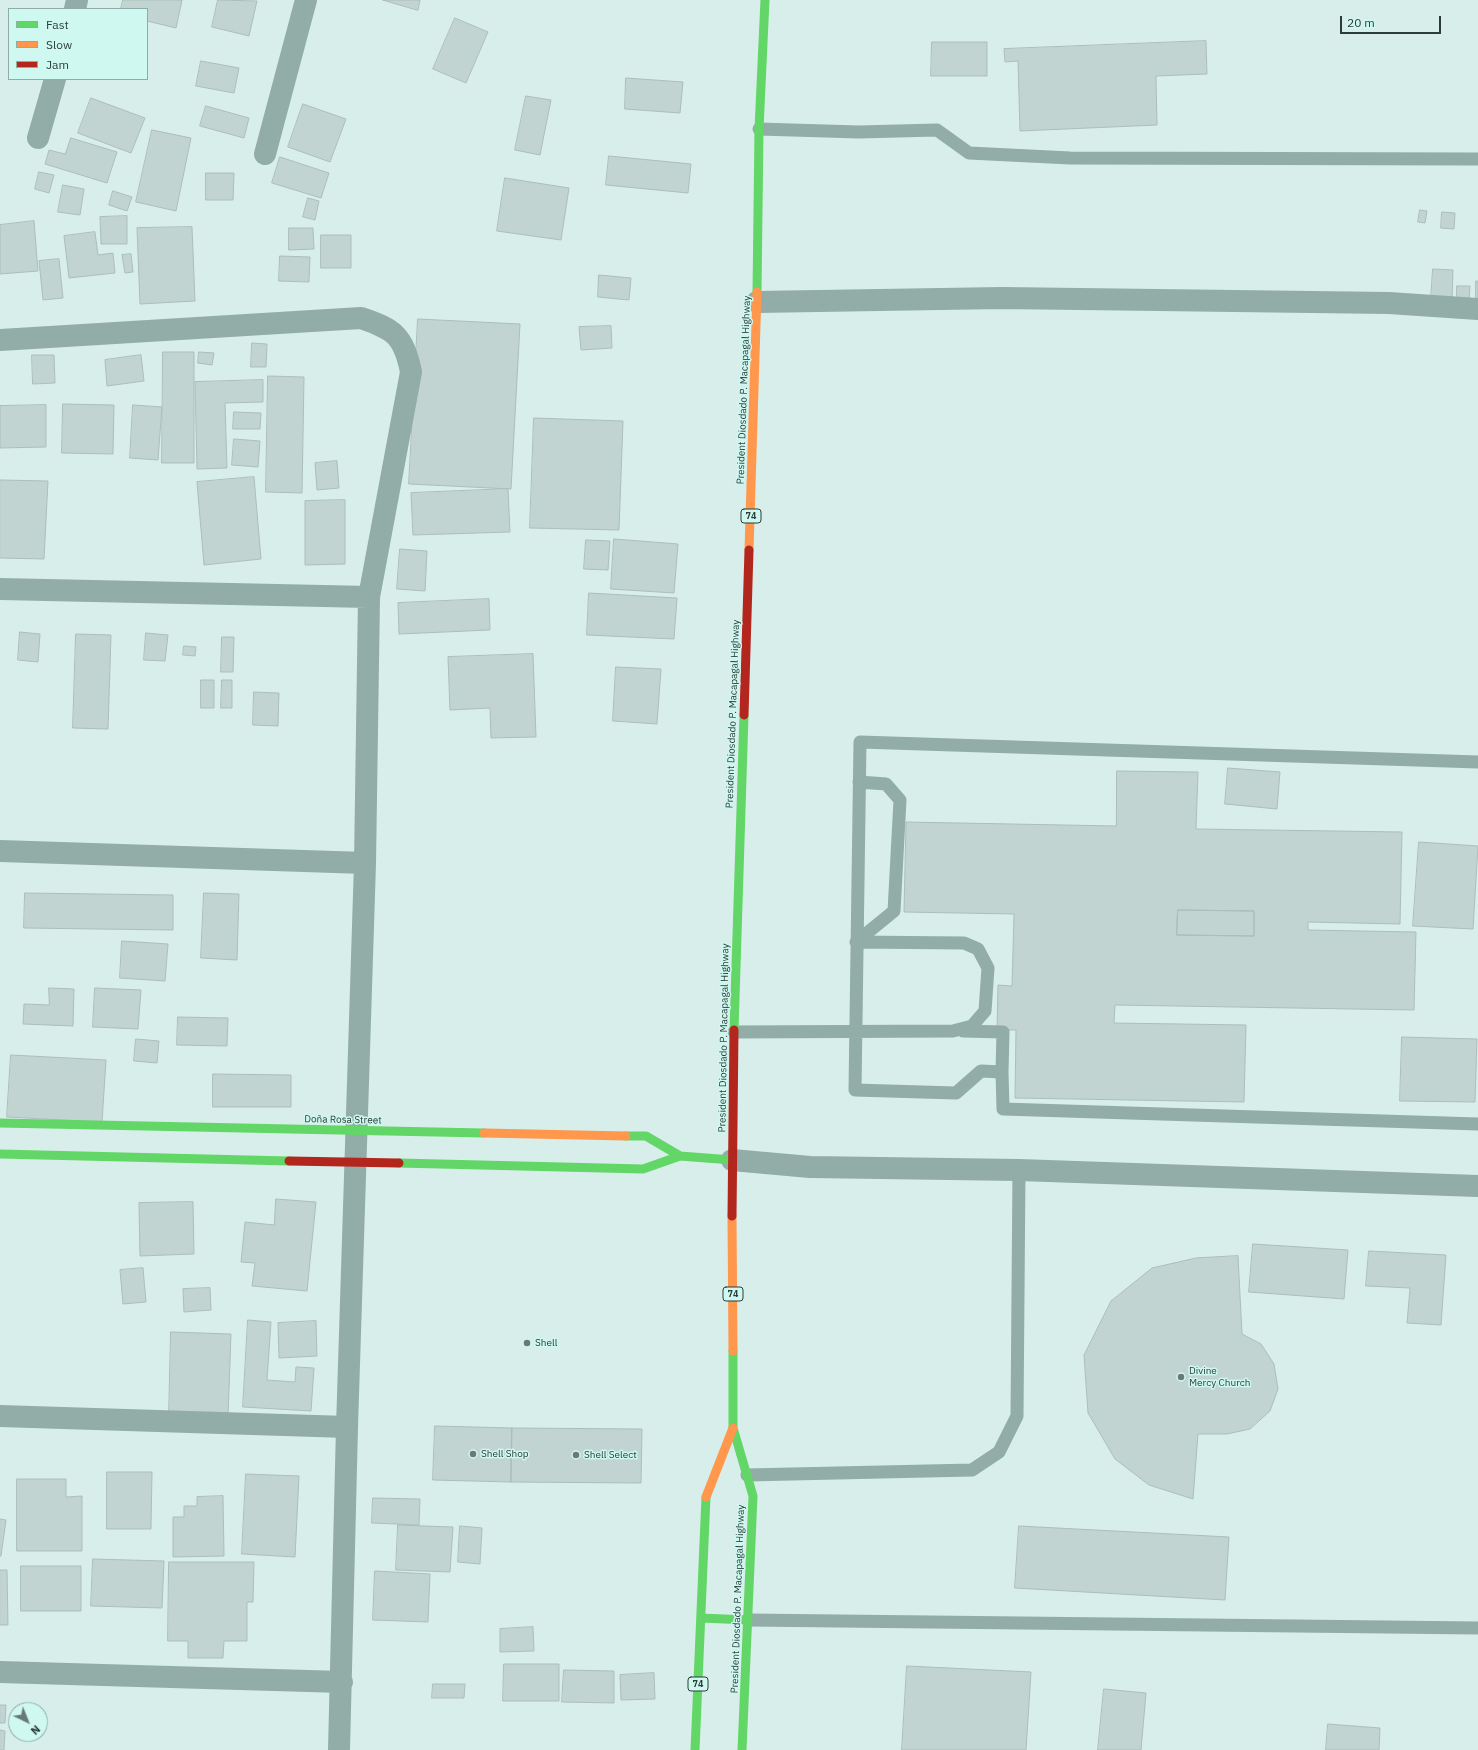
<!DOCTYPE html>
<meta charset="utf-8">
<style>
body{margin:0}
#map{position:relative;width:1478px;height:1750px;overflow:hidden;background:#d8eeea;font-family:"IBM Plex Sans",sans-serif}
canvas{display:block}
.legend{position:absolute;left:8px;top:8px;width:140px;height:72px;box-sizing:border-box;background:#cef8f0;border:1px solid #8dada7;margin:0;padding:5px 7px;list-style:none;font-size:12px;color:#2c3c39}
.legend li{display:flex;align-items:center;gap:8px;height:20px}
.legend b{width:20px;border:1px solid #8dada7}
.north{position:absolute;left:8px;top:1702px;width:40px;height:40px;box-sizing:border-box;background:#cef8f0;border:1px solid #8dada7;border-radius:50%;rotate:137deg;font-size:11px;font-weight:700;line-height:16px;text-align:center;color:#2c3c39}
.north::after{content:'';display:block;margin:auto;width:14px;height:18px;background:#687a77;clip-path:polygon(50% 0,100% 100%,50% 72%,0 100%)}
.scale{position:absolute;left:1340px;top:16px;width:101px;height:18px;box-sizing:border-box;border:2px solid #2c3c39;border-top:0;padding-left:5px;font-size:12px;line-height:14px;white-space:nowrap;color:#2c3c39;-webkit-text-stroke:3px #cef8f0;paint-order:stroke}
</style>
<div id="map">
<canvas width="1478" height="1750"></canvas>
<ul class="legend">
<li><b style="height:5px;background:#63d668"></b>Fast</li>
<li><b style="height:5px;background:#ff974d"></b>Slow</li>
<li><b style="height:5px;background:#b3261e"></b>Jam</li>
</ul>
<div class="north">N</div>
<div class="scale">20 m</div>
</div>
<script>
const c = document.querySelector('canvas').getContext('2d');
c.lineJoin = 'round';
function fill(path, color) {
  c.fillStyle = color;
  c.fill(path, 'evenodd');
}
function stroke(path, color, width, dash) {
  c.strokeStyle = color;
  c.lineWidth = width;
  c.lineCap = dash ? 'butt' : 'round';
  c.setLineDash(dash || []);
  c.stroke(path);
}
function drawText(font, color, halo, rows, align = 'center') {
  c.font = font + ' "IBM Plex Sans",sans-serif';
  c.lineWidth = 3;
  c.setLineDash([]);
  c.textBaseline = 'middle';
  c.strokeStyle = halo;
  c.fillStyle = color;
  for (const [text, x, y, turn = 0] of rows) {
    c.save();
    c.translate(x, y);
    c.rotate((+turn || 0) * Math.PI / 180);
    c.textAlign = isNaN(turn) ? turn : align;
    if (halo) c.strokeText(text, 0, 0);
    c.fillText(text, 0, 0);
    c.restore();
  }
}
const building = new Path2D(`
 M123,0H182L176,28L147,21V9H121Z
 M218,0L257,1L249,36L212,27Z
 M383,0H420L418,10Z
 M455,18L488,32L466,83L433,69Z
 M1206,41L1207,74L1156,76L1157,125L1020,131L1018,61L1005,62L1004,49Z
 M932,42H987V76H931Z
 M201,61L239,68L234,93L196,86Z
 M626,78L683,82L680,113L625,109Z
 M526,96L551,100L540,155L515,150Z
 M91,98L145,118L131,153L78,133Z
 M303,104L346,119L330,162L288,147Z
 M206,106L249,118L244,138L200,126Z
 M152,130L191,138L176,211L136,202Z
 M71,138L117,152L107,183L45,164L49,150L65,154Z
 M609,156L691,164L688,193L606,185Z
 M280,157L329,173L321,198L272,183Z
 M39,172L54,175L49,193L35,189Z
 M206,173H234L233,200H206Z
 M505,178L569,188L561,240L497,231Z
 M63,185L84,189L80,215L58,212Z
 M113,191L132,197L127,211L109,205Z
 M308,198L319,201L315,220L303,217Z
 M1420,210L1427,211L1425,223L1418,222Z
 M1442,212L1455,213L1454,229L1441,228Z
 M127,216V244H101L100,217Z
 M34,221L38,271L0,274V225Z
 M192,227L195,301L140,304L137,228Z
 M289,228H313L314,249L289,250Z
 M95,232L98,255L113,253L115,273L69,278L64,236Z
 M321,235H351V268H321Z
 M131,254L133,272L125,273L122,255Z
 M280,256L310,257L309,282L279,281Z
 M59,259L63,298L43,300L39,261Z
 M1433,269L1453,270L1452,300L1431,299Z
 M599,275L631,278L629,300L598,297Z
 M1476,281H1478V304H1476Z
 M1457,286H1470L1469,303L1457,302Z
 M418,319L520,324L511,489L409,484Z
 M611,326L612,348L581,350L579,327Z
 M252,343L267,344L266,367H251Z
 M163,352H194V463H162Z
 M199,352L214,353L212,365L198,363Z
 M32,355H54L55,383L33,384Z
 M141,355L144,381L107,386L105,360Z
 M268,376L304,377L302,493L266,492Z
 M263,380V402L225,403L227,468L197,469L195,382Z
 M63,404L114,405L113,454L62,453Z
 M46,405V447L0,448V406Z
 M133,405L162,407L158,460L130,458Z
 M234,412L261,413L260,429H233Z
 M534,418L623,421L619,530L530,528Z
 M234,439L260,441L258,467L232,465Z
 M337,461L339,488L317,490L315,463Z
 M254,477L261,559L204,565L197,482Z
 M0,480L48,481L44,559L0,558Z
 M508,489L510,532L413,535L411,493Z
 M345,500V564L305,565V501Z
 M614,539L678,544L674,593L611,589Z
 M586,540L610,541L608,570L584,569Z
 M400,549L427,551L425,591L397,589Z
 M589,593L677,598L674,639L587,635Z
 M489,599L490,630L399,634L398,603Z
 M20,632L40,634L38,662L18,660Z
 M146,633L168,635L165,661L144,660Z
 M76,634L111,635L108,729L73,728Z
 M222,637H234L233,672H221Z
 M184,646L196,647L195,656L183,655Z
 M533,654L536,737L491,738L490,708L450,710L448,657Z
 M616,667L661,669L657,724L613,721Z
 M201,680H214V708H201Z
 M222,680H232V708H221Z
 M254,692L279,693L278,726L253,725Z
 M1228,768L1280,772L1277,809L1225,804Z
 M1117,771L1198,772L1196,829L1402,832L1400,924L1308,922V930L1416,932L1414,1010L1115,1005L1114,1023L1246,1025L1244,1102L1015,1098L1016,1030H997L998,985L1012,986L1014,914L904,912L906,822L1116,826ZM1178,910L1254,911V936L1177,935Z
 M1419,842L1478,846L1473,929L1413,926Z
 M25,893L173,895V930L24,928Z
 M204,893L239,894L237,960L201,958Z
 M1178,910L1254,911V936L1177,935Z
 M122,941L168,944L165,981L120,978Z
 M49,988L74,989L73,1026L23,1024L24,1004L49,1005Z
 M95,988L141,990L138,1029L93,1027Z
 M178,1017L228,1018L227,1046L177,1045Z
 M1402,1037L1477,1039L1475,1102L1400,1101Z
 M136,1039L159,1041L157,1063L134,1061Z
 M11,1055L106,1060L102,1122L7,1117Z
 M213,1074L291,1075V1107H213Z
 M276,1199L316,1202L307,1291L252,1286L255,1263L241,1262L245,1222L274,1225Z
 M193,1202L194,1254L140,1256L139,1203Z
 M1253,1244L1348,1250L1344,1299L1249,1292Z
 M1369,1251L1446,1255L1441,1325L1407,1323L1410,1288L1366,1286Z
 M1238,1256L1242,1334L1261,1344L1274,1364L1278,1389L1270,1411L1250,1429L1227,1434H1198L1193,1499L1149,1485L1115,1459L1088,1413L1084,1355L1111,1301L1152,1268L1196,1258Z
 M143,1268L146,1302L123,1304L120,1270Z
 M210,1288L211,1310L184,1312L183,1289Z
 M248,1320L271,1322L267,1380L295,1382L296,1367L314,1368L311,1411L243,1407Z
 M316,1321L317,1356L279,1358L278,1323Z
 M171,1332L231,1334L228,1417L169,1415Z
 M435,1426L512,1428L511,1482L433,1480Z
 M512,1428L642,1429L641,1483L511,1482Z
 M107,1472H152L151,1529H107Z
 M246,1474L299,1476L295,1557L242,1554Z
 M17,1479H66V1497L82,1496V1551H17Z
 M223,1496L224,1556L173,1557V1517H184V1506H197V1497Z
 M373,1498L420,1499L419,1525L372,1523Z
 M0,1519L6,1520L1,1556H0Z
 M398,1525L453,1527L450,1572L396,1570Z
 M460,1526L482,1528L480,1564L458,1562Z
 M1019,1526L1229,1537L1225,1600L1015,1588Z
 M93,1559L164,1561L162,1608L91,1606Z
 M169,1562H254L253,1602H247V1641H224L223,1658H188V1641H168Z
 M21,1566H81V1611H21Z
 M0,1570H7L8,1625H0Z
 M375,1571L430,1574L428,1622L373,1620Z
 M533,1627L534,1651L500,1652V1629Z
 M504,1664H559V1701H503Z
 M907,1666L1031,1672L1026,1750H902Z
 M564,1670L614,1671V1703L562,1702Z
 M654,1673L655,1699L621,1700L620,1675Z
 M433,1684H465L464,1698H432Z
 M1104,1689L1146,1693L1141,1750H1098Z
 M0,1705H6L5,1723H0Z
 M1328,1724L1380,1728L1379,1750H1326Z
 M0,1730L5,1731L4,1750H0Z`);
fill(building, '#c2d4d1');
stroke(building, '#acbeba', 1);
stroke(new Path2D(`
 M759,129L859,132L937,130L969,153L1070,158L1478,159
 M1478,762L860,742L855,1090L956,1093L981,1071L1002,1072L1003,1109L1478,1124
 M856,942L894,911L900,800L886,784L859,782
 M963,1031L1003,1032L1002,1072
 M734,1032L953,1031L972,1026L985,1011L988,968L978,949L964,943L856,942
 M747,1475L972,1470L999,1452L1017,1416L1019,1170
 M748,1620L1478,1628`), '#92aca8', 13);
stroke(new Path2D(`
 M75,9L77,0
 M38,138L55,79
 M265,154L306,0
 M757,302L1002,298L1389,303L1478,309
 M0,340L361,318C394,329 404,336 411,372L369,597L365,863L347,1427L339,1750
 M0,589L369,597
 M0,851L365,863
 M732,1160L810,1167L1019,1170L1478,1186
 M0,1416L347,1427
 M0,1672L342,1682`), '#92aca8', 22);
stroke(new Path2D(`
 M757,292L759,129L765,0
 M734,1030L744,715
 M0,1123L484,1133
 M626,1136H646L680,1156
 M0,1154L289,1161
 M399,1163L643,1169L680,1156L732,1160
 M733,1351V1428L753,1496L742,1750
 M701,1618L748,1620
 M695,1750L706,1497`), '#63d668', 9);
stroke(new Path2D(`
 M749,550L757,292
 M484,1133L626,1136
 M732,1216L733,1351
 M706,1497L733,1428`), '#ff974d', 9);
stroke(new Path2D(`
 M744,715L749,550
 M289,1161L399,1163
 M732,1216L734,1030`), '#b3261e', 9);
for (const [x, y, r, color] of [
 [527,1343,4,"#687a77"],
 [1181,1377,4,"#687a77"],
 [473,1454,4,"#687a77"],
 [576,1455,4,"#687a77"]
]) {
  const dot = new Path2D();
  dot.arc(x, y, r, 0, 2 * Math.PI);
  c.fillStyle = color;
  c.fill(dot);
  stroke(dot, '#cef8f0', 1.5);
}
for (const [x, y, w] of [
 [751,516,20],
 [733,1294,20],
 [698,1684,20]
]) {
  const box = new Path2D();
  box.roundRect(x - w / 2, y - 7, w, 14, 3);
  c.fillStyle = '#cef8f0';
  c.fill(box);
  stroke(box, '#2c3c39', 1);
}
drawText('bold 9px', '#2c3c39', null, [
 ["74",751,516],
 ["74",733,1294],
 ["74",698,1684]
]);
drawText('10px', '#2c3c39', '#cef8f0', [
 ["President Diosdado P. Macapagal Highway",744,390,-88],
 ["President Diosdado P. Macapagal Highway",733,714,-88],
 ["President Diosdado P. Macapagal Highway",724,1038,-89],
 ["Doña Rosa Street",343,1120,1],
 ["President Diosdado P. Macapagal Highway",738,1599,-88]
]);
drawText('10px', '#2c3c39', '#cef8f0', [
 ["Shell",535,1343],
 ["Divine",1189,1371],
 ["Mercy Church",1189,1383],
 ["Shell Shop",481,1454],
 ["Shell Select",584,1455]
], 'left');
</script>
